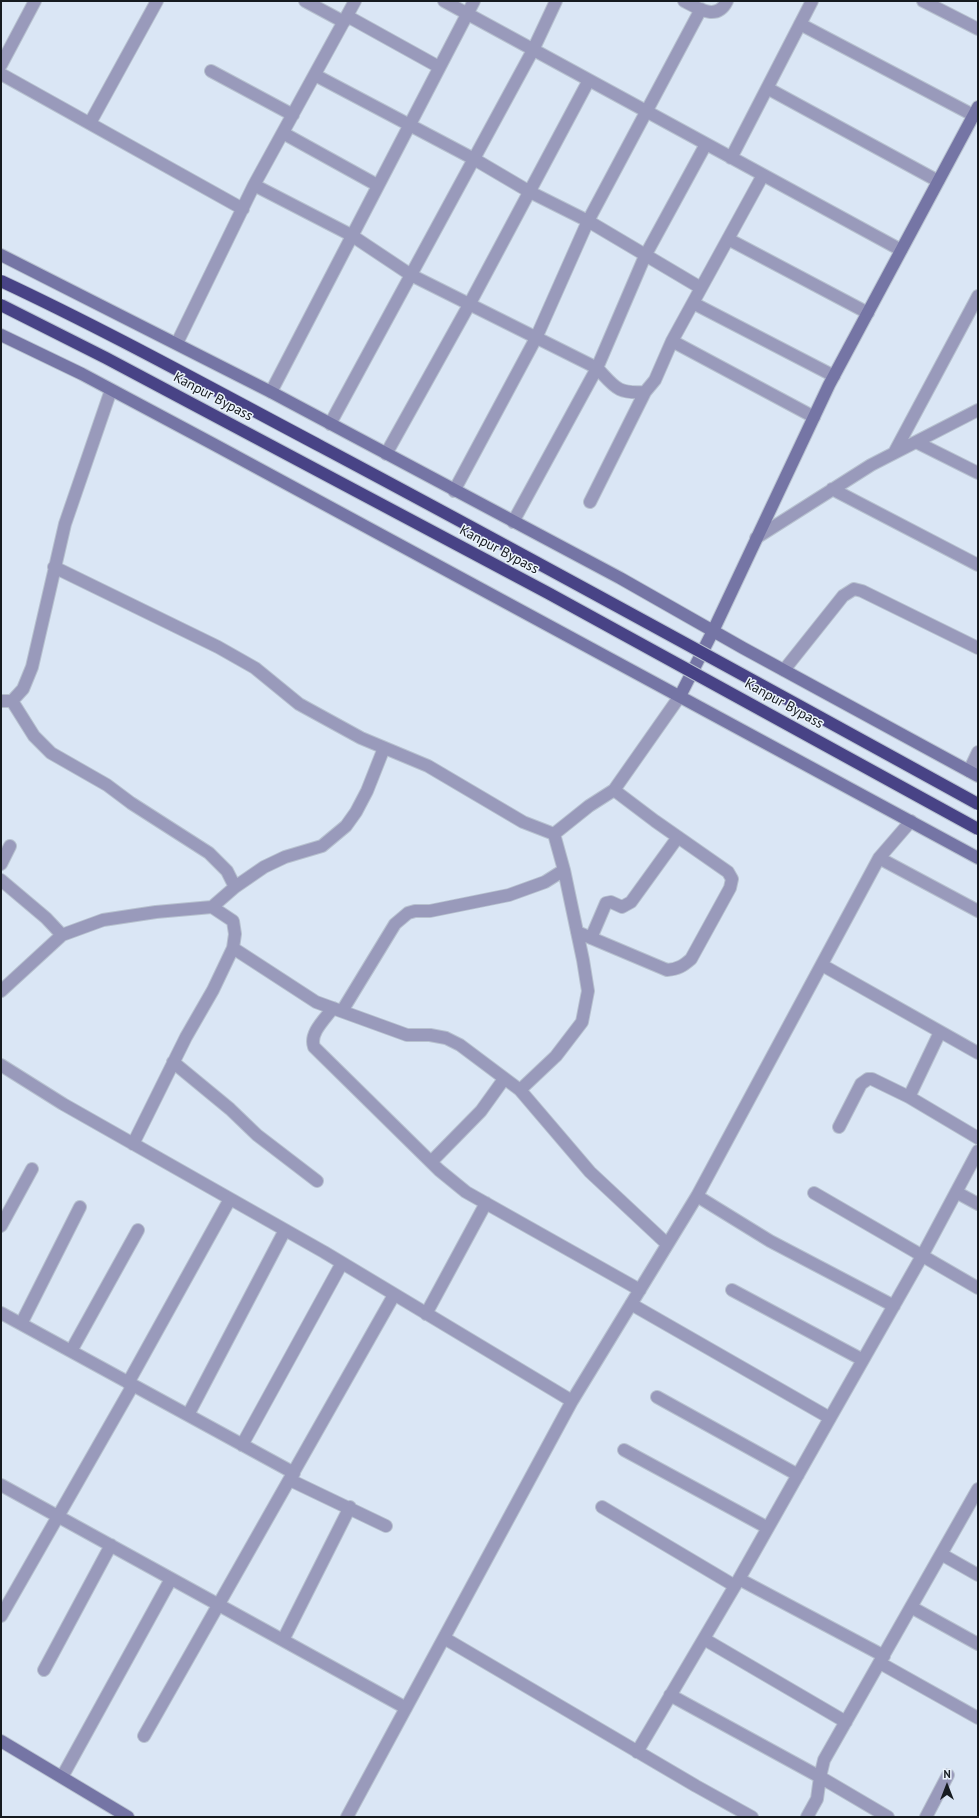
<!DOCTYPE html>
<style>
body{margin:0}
#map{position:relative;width:979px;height:1818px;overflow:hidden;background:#dae6f5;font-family:"PT Sans",sans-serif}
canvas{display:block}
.frame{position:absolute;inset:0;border:2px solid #161b20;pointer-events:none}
.north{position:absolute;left:927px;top:1766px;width:40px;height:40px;-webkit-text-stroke:3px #ebf3fc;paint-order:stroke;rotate:0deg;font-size:11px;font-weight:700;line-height:16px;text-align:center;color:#161b20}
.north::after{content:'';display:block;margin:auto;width:14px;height:18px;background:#161b20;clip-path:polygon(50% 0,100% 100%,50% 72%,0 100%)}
</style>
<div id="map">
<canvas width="979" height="1818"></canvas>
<div class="frame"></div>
<div class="north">N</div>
</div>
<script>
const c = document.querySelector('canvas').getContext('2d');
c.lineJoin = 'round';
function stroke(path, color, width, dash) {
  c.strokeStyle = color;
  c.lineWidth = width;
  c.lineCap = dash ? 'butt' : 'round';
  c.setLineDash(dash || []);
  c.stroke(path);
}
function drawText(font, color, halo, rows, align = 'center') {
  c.font = font + ' "PT Sans",sans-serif';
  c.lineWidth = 3;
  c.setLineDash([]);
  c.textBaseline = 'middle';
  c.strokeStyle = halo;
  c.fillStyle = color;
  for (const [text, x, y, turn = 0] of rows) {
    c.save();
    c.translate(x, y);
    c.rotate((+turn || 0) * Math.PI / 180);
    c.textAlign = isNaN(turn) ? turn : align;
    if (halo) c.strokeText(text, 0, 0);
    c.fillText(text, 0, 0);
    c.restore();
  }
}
const street = new Path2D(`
 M305,1L344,22
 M444,1L901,250
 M684,1C699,9 717,21 727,1
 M923,1L978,29
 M347,16L439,67
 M800,24L973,115
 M1,65L35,1
 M211,71L293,115
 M1,74L243,209
 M315,75L474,159L530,192L588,221L701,288
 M767,88L938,181
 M90,123L157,1
 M283,133L377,185
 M731,158L812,1
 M254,185L351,235L411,275L597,368C615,387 617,394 645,392L655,380L672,341L763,175
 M728,239L868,313
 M693,303L834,376
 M672,341L814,417
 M177,343L254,185L355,1
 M271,392L474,1
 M330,424L533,50L556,1
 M916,442L978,473
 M894,453L978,296
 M386,454L469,305L589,80
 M832,489L978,565
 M454,491L536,338L588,221L701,9
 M590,502L645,392
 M513,522L597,368L645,256L706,144
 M756,538L871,465L978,410
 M54,567L218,647L255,668L299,704L361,738L428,766L523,822L554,834L589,806L614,790L680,696
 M784,670L843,596L854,589L862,591L978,648
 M1,701H12L23,689L32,667L65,524L111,390
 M12,701L34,736L51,753L107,785L131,803L209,853L227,871L235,887
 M969,771L978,752
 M879,858L978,911
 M1,864L10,846
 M1,880L46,918L62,935
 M577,932L667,970C678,969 683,966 691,959L730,888L732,879L728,872L655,821L614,790
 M591,938L606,903L611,902L622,907L631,902L678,837
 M233,948L316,1002L407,1035H430L446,1038L460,1045L520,1090L590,1172L667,1244
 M822,965L978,1053
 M1,991L62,935L103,920L156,912L212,907L235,887L264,867L285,857L322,846L346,826L356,812L367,791L384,748
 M333,1008C325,1019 309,1033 314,1047L439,1170L466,1192L640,1290
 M342,1011L395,924L408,913L415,911H430L509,895L545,882L564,870
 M173,1062L230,1109L257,1135L317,1181
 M1,1065L63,1104L324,1252L572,1401
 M520,1090L556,1056L582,1022L588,991L583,960L564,870L554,834
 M909,1097L978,1138
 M839,1127L861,1084L868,1079H872L909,1097L940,1032
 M133,1144L186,1037L213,990L233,948L235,934L233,921L212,907
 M431,1162L481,1111L504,1079
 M956,1192L978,1204
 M814,1193L978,1288
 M697,1196L770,1241L894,1306
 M1,1226L32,1169
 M732,1290L863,1360
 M631,1304L830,1418L922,1256L978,1151
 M1,1313L294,1473
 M426,1314L486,1203
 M21,1324L80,1207
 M71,1351L138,1230
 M128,1383L230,1199
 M657,1397L798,1475
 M188,1415L285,1230
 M830,1418L739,1579L884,1656
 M242,1445L342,1263
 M624,1450L768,1528
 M290,1480L386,1526
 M1,1485L406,1708
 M602,1507L735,1586
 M941,1554L978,1575
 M911,1607L978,1644
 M1,1616L133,1385
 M444,1638L696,1786L752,1817
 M704,1639L846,1722
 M283,1640L350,1507
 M880,1663L978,1718
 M44,1670L111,1545
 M670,1695L820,1777L888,1817
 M144,1736L394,1295
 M637,1752L739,1579
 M62,1777L171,1579
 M347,1817L572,1401L697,1196L879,858L911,821
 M807,1817L817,1799L820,1777L824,1760L978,1489
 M926,1817L948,1775`);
const secondary = new Path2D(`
 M1,255L271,392L620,578L743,648L978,776
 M1,335L82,374L215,445L978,858
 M680,696L713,631L829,385L978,107
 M1,1741L128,1817`);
stroke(street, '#b7c1cf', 14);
stroke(secondary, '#b7c1cf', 14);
stroke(street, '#999abb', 12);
stroke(secondary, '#7575a5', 12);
const highwayBridge = new Path2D(`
 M1,281C110,332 216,391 322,447C542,564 760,684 978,804
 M1,305L106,358L548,593L978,829`);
stroke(highwayBridge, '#b7c1cf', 14, []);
stroke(highwayBridge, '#484386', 12);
drawText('14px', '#161b20', '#ebf3fc', [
 ["Kanpur Bypass",213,397,28],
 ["Kanpur Bypass",499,550,28],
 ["Kanpur Bypass",784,704,29]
]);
</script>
